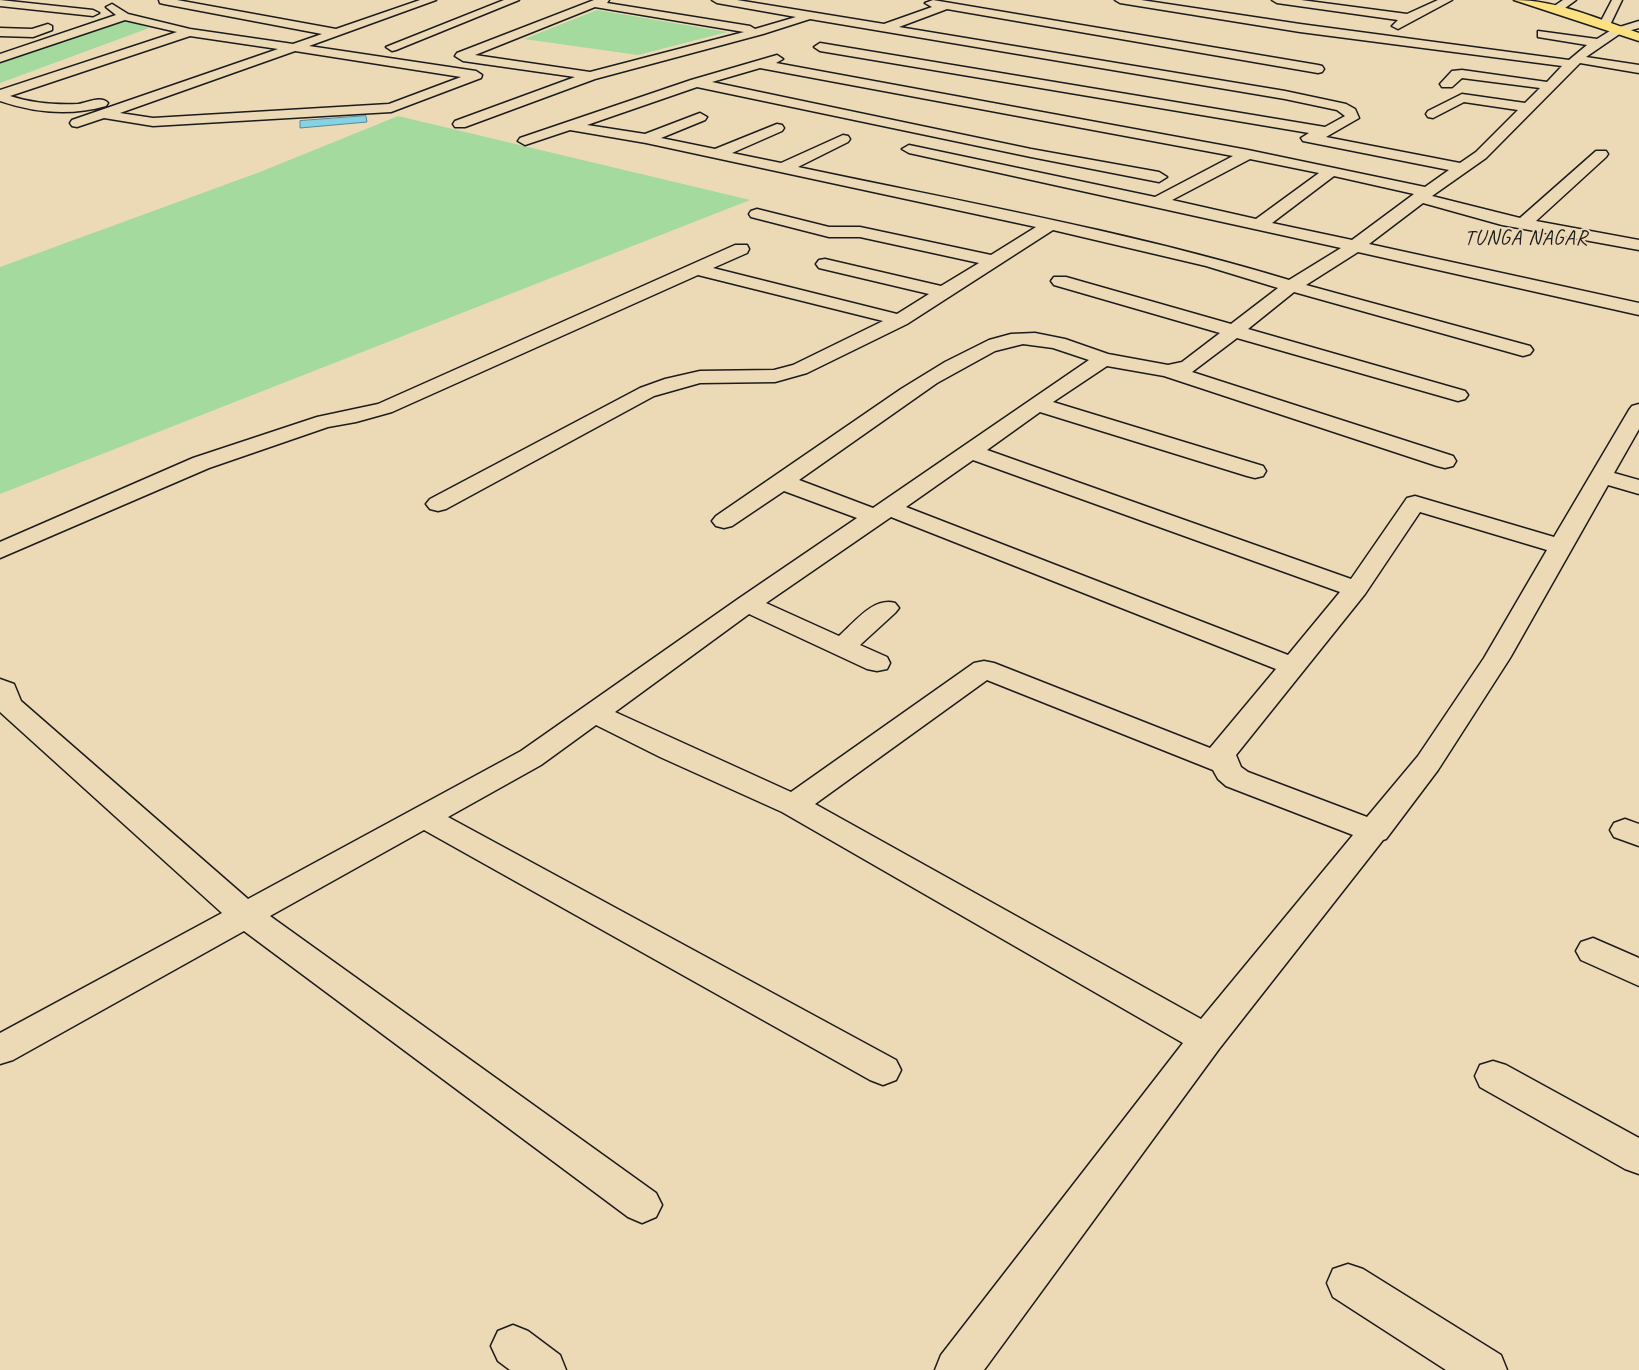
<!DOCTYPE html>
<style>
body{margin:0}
canvas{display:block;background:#ecd9b6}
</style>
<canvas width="1639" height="1370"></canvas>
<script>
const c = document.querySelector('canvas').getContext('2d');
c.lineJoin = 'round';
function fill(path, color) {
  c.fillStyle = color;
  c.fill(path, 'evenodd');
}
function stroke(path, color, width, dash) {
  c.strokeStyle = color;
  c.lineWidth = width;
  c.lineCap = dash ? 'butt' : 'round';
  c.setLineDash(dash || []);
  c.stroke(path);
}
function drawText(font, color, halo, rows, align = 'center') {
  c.font = font + ' Caveat,sans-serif';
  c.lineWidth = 4;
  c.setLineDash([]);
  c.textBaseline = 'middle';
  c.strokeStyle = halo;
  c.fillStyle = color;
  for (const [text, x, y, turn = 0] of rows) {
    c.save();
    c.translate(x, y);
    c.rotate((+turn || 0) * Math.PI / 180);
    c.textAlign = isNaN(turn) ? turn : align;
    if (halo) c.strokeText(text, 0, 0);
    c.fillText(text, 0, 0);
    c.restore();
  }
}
fill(new Path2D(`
 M597,10L727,32L638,55L524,39Z
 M124,20L149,28L0,83V63Z
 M398,116L750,200L0,494V267L260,172Z`), '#a4da9d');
const water = new Path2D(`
 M366,116L367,122L300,128V121Z`);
fill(water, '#85d2e4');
stroke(water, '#5b8994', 1);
const minor = new Path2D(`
 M0,0L93,10L99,13L93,16L0,6Z
 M159,0H177L336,29L420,0H436L309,46L476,71L482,75L481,78L391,112L153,126L104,118L77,127L72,126L70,123L72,120L278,49L190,36L10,96C31,103 55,105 78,104C87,103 101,95 108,103L106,106C71,116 35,113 0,101V90L177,32L125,20L0,62V54L116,15L106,7L112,4L128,14L190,29L293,44L322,34L164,4L160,3ZM295,51L461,77L389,104L153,118L120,113Z
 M504,0H519L396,50L392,51L386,47Z
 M594,0H609L607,3L750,26L755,29L796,17L717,3L712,0H737L884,24L932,7L925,3L933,0L1318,65L1322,66L1324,69L1322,72L1318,73L947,9L899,27L1285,91L1346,104L1355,109L1359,118L1326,137L1460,163L1476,152L1518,110L1464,102L1433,118L1428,117L1426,114L1428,111L1462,94L1525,103L1540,88L1462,78L1452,87H1442L1440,84L1452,71L1462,70L1547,82L1562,66L1300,32L1120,3L1115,0H1141L1300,24L1569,60L1587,45L1538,37V31L1597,39L1613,29L1639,21V28L1621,33L1586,57L1639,65V73L1580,63L1486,158L1432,196L1520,218L1596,151H1606L1608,154L1606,157L1536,221L1639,240V250L1502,225L1423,203L1369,244L1639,303V315L1358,252L1306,285L1530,346L1533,350L1530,354L1523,356L1294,292L1248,329L1465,391L1468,395L1465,399L1458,401L1237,338L1192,372L1453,456L1456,461L1453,466L1445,468L1437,466L1164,376L1107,366L1053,402L1263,466L1266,471L1263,476L1255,478L1247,476L1040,412L987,450L1351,579L1407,498L1415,496L1554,537L1629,410L1632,406L1639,404V429L1614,473L1639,480V494L1608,485L1510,658L1438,770L1386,839L1383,840L1219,1049L984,1370H935L941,1355L1183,1043L782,812L660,757L596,725L541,765L448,817L896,1060L901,1070L896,1080L883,1085L870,1080L424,830L270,916L656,1193L662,1205L656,1217L642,1223L628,1217L244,931L13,1060L0,1064V1033L222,913L0,712V679L14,684L21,701L248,899L521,751L738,599L857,518L784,491L732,526L724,528L716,526L712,521L716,516L901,389L945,362L989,340L1011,334L1035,333L1065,339L1108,354L1168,365L1182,362L1220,333L1054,285L1051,281L1054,277H1066L1231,324L1278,288L1206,266L1053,230L907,324L807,373L775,382L700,383L654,396L446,509L438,511L430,509L426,504L430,499L640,388L665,379L700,371L774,370L793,365L883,321L698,275L392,412L356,422L328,427L209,468L0,558V542L193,458L317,417L378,404L735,245H747L749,249L747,253L713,268L897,314L929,294L819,268L816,264L819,260L825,259L941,286L979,263L860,237H829L751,217L749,214L751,211L757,209L829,227H860L991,255L1036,227L646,143L570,130L525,145L518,141L520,138L691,80L777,55L783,59L776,63L1248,150L1425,187L1449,170L1303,141L1301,138L1309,133L820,51L814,47L820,43L1325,127L1345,116L1337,110L1285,99L810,19L763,34L595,79L465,127H455L453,124L455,121L575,77L463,61L455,56L457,53ZM595,7L744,32L590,72L475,55ZM760,68L1233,156L1155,197L909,145L902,149L909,153L1341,248L1289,280C1127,231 963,202 798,167L848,142L850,139L848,136L843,135L781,163L732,153L782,131L784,128L782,125L777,124L715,149L661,138L705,120L707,117L700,113L645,134L587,125L697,87L1031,157L1159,182L1167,177L1159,172L1031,149L712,82ZM1250,159L1319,173L1256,219L1172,200ZM1334,176L1414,194L1352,240L1272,223ZM1023,344L1053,348L1089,360L873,508L799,480L937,383L995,351ZM973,460L1340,592L1288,655L906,507ZM1420,512L1547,550L1484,658L1418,756L1367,817L1248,772L1241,767L1236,755L1365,594ZM891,517L1276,669L1210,748L994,663L984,661L974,663L791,792L615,712L749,614L867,669L877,671L887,669L890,663L887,657L860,645L895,613L899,608L895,603C873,597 855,622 839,636L766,603ZM987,680L1213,770L1218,779L1226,786L1353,835L1201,1019L815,804Z
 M1272,0H1301L1407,14L1438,0H1452L1398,29L1392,26L1398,20L1277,3Z
 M1563,0H1576L1561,11H1553V7Z
 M1612,0H1622L1609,27H1601L1599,25Z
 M48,24L52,26V30L33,37L0,36V28L32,29Z
 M1625,819L1639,824V846L1614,837L1610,830L1614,823Z
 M1593,938L1639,958V986L1581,960L1576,951L1581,942Z
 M1493,1061L1506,1065L1639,1138V1174L1625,1169L1480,1087L1475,1076L1480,1065Z
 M1348,1264L1363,1269L1501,1355L1507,1370H1446L1333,1297L1327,1283L1333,1269Z
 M513,1325L528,1331L560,1355L566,1370H510L498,1361L491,1346L498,1331Z`);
const major = new Path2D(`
 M1514,0C1557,0 1598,19 1639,33V41Z`);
stroke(minor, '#1c1c1c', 3);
stroke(major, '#1c1c1c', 3);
fill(minor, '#ecd9b6');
fill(major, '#fbe180');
c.letterSpacing = '1px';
drawText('21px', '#1c1c1c', '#ecd9b6', [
 ["TUNGA NAGAR",1526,238]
]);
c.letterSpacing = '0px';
</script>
